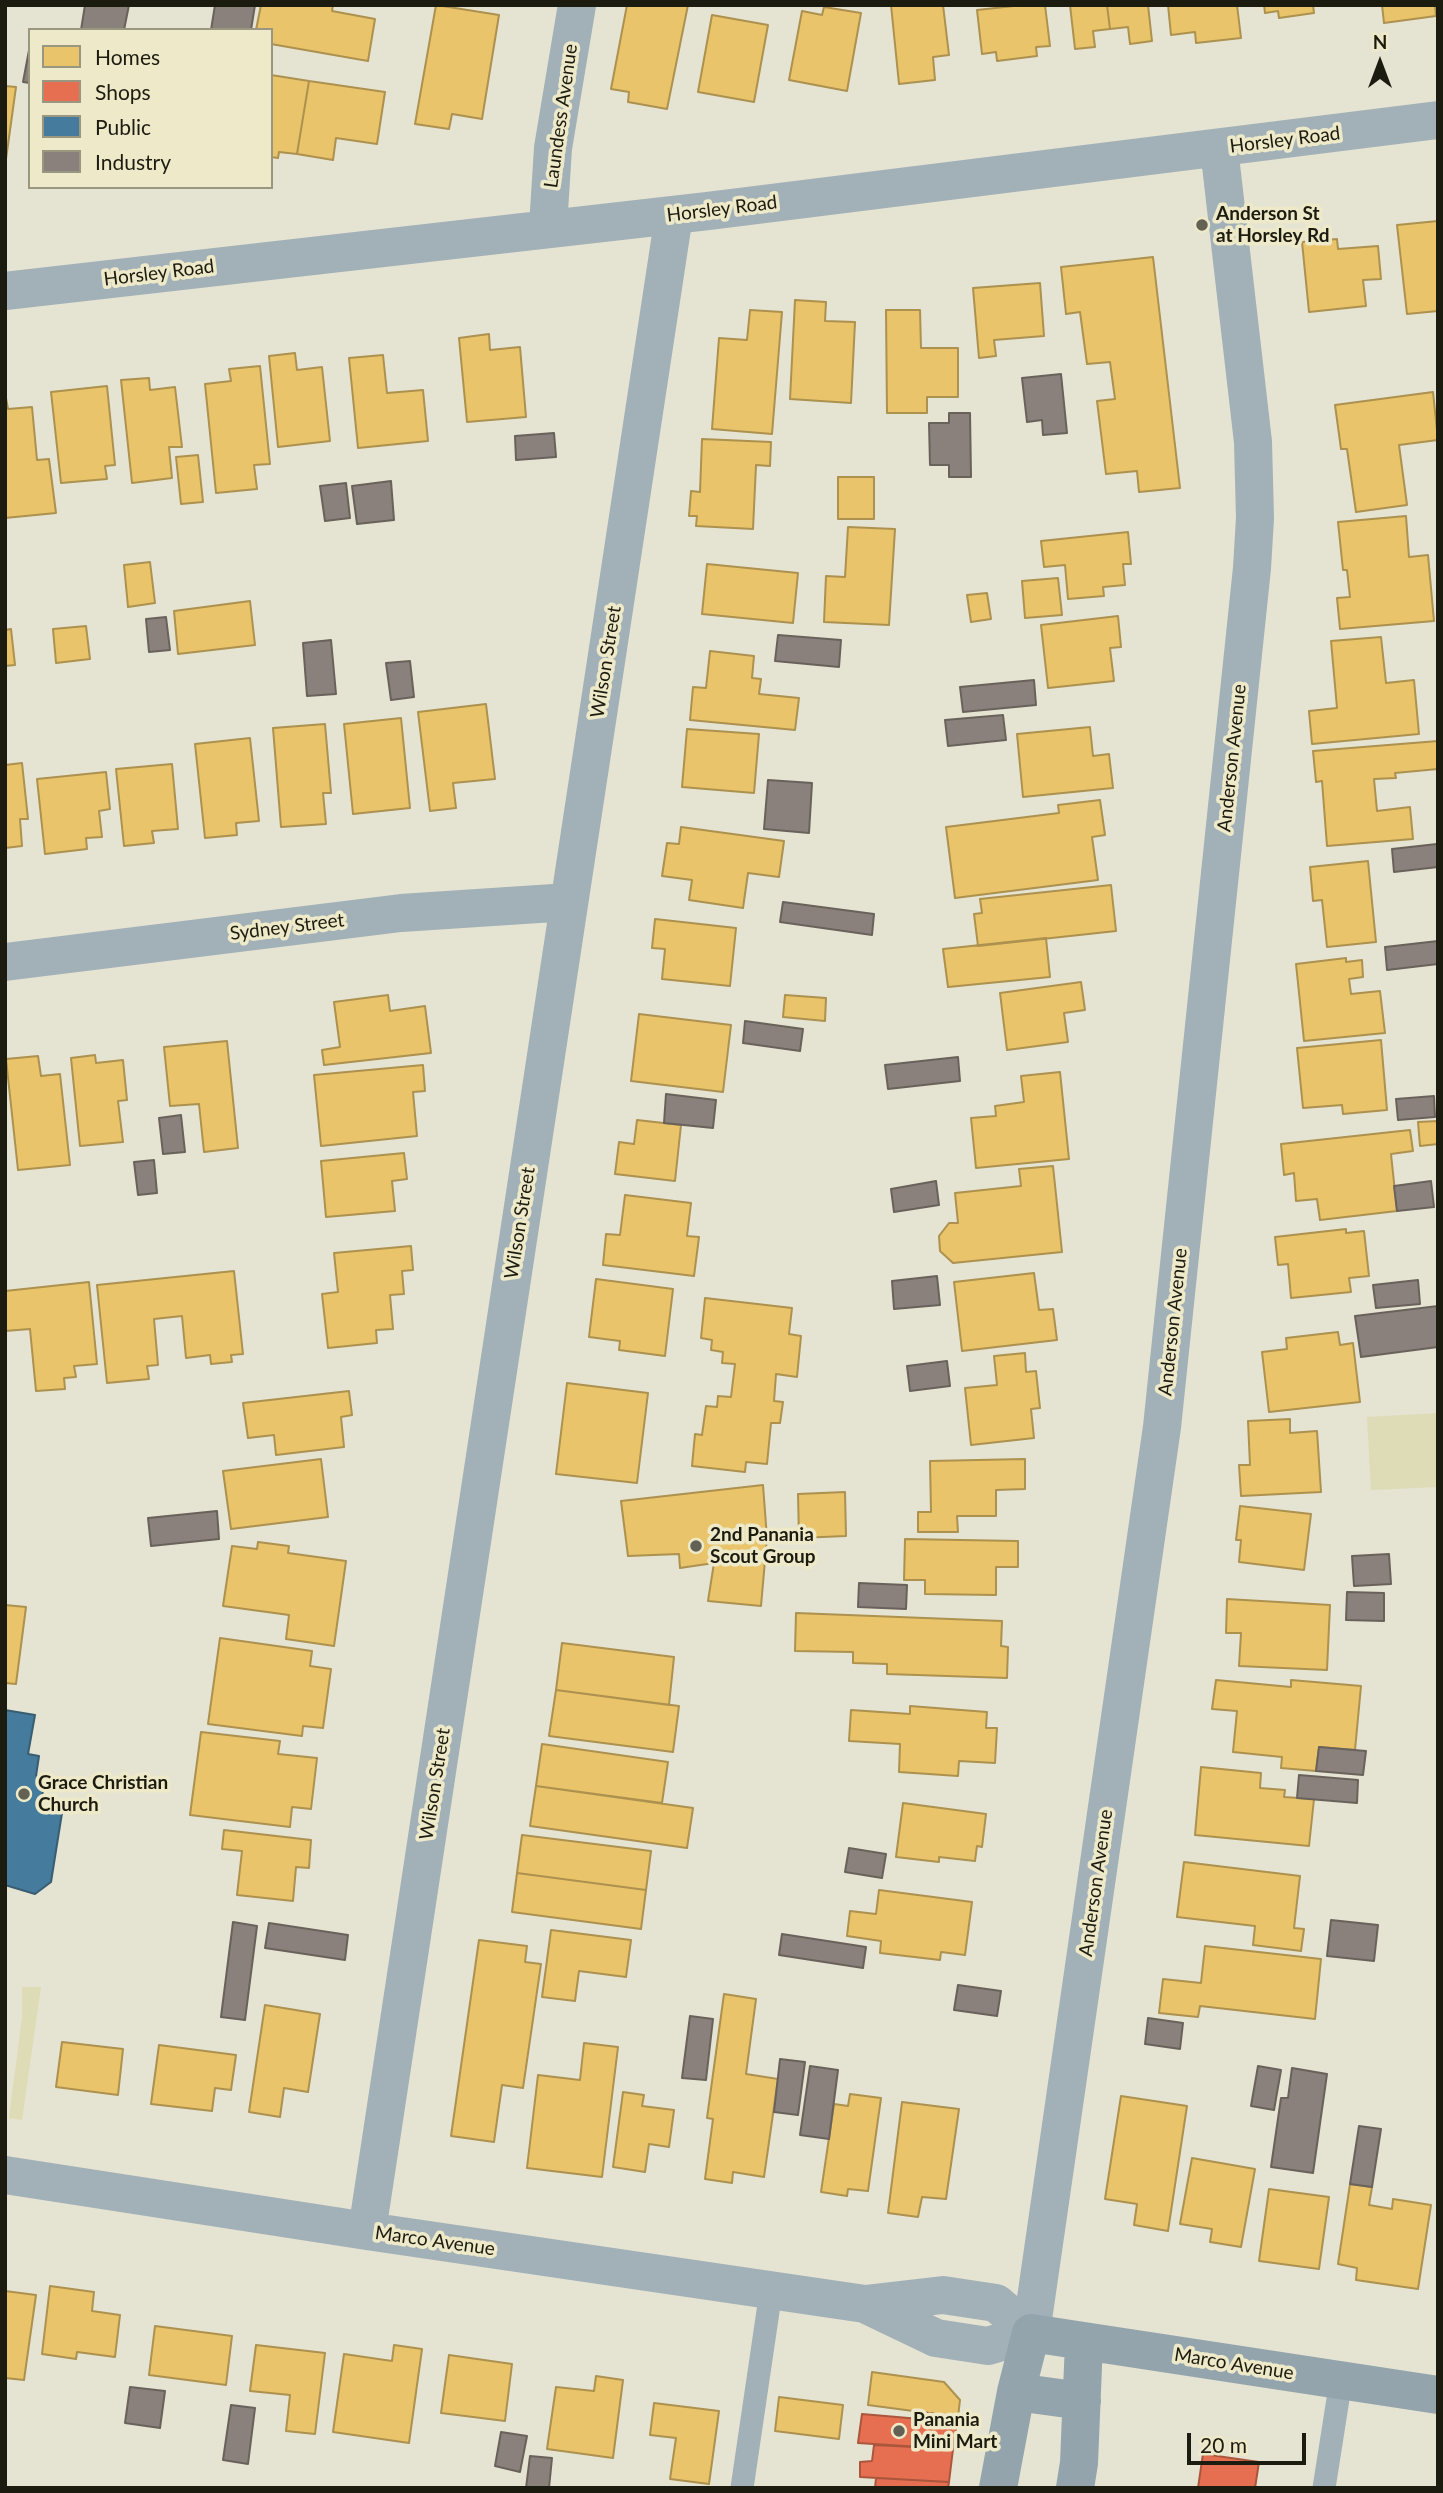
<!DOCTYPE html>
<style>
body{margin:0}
#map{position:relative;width:1443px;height:2493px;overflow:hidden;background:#e5e3d1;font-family:Lato,sans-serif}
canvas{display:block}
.frame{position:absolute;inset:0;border:7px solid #1c1b0f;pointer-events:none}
.legend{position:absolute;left:28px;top:28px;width:245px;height:161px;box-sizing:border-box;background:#ede9c9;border:2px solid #99977f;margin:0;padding:9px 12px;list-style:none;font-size:21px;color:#1c1b0f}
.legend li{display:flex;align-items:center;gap:14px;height:35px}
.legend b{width:35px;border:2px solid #99977f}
.north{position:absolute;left:1345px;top:28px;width:70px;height:70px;-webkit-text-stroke:5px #ede9c9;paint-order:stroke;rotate:0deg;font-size:19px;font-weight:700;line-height:28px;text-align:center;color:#1c1b0f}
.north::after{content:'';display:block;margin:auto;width:24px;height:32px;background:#1c1b0f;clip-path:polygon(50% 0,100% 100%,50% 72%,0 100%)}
.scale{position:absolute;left:1187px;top:2433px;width:119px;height:32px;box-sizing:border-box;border:4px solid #1c1b0f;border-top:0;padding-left:9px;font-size:21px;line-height:24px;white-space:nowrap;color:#1c1b0f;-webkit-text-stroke:5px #ede9c9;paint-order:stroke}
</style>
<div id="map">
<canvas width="1443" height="2493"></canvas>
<div class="frame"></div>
<ul class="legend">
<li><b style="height:19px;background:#e9c46a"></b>Homes</li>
<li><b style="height:19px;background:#e76f51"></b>Shops</li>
<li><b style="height:19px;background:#457b9d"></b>Public</li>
<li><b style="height:19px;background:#8a817c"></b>Industry</li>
</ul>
<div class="north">N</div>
<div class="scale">20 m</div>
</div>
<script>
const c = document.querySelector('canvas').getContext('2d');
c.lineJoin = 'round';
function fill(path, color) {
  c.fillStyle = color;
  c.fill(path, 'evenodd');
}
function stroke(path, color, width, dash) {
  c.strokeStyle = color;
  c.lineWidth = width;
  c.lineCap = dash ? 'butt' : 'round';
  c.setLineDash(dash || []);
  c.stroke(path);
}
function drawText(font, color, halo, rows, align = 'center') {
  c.font = font + ' Lato,sans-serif';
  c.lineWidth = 7;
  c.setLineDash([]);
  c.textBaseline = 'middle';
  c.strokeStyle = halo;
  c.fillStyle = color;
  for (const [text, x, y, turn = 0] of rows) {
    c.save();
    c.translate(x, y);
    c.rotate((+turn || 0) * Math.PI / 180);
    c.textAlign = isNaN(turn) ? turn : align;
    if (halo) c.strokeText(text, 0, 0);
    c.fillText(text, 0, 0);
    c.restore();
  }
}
fill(new Path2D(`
 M1438,1413V1487L1371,1490L1367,1417Z
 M22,1987H41L22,2120L9,2118L22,2017Z`), '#dedbb7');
const homes = new Path2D(`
 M261,5H333L332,11L375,19L368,61L271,44V30H256Z
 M436,5L499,15L482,119L452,114L449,129L415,124Z
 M627,5H688L667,109L628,102L629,92L611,89Z
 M891,5H943L949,55L933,57L935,80L899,84Z
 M1023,5H1045L1050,46L1036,47L1037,56L997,61L996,52L982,54L977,10Z
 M1070,5H1107L1110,29L1093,31L1095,47L1075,49Z
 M1107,5H1148L1152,41L1130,44L1128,27L1110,29Z
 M1168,5H1237L1241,38L1196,43L1195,32L1171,35Z
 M1264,5H1313L1314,13L1279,18L1278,11L1265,13Z
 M1382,5H1435L1436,16L1384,23Z
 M824,7L861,13L847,91L789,80L802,11L822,15Z
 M712,15L768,25L754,102L698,92Z
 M271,75L309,81L297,154L279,152L278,158L271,157Z
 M309,81L385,92L377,144L336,138L333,160L297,154Z
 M5,86L16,87L6,159H5Z
 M1438,221V311L1407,314L1397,225Z
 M1337,239L1338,249L1378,246L1381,279L1363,280L1366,306L1309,312L1302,242Z
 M1153,257L1180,488L1139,492L1137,471L1106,474L1097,401L1115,399L1110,362L1087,364L1080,312L1066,314L1061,267Z
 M1040,283L1044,336L994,340L996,356L979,358L973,288Z
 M795,300L826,302L825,321L855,322L851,403L790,399Z
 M750,310L782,312L772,434L712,429L719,338L747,340Z
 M886,310H920L921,348H958V397H927V413H887Z
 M489,334L490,350L520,347L526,417L467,422L459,338Z
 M295,353L297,370L322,367L330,441L278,447L269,356Z
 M383,355L387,393L423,390L428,441L358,448L349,358Z
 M260,366L270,464L254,465L257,489L216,493L205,384L231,381L229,369Z
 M149,378L150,390L175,387L182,447H169L172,478L132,483L121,380Z
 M107,386L115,465L105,466L107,479L61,483L51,392Z
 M1433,392L1438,440L1399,445L1407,505L1356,512L1347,449H1341L1335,405Z
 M5,393L8,409L32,407L37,460L49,459L56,513L5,518Z
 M702,439L771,442L770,466L756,465L753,529L696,526L697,516H689L691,491L700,492Z
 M198,455L203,502L181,504L176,457Z
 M838,477H874V519H838Z
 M1406,516L1409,557L1428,555L1434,621L1340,629L1337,598L1350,597L1347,570H1343L1338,522Z
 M848,527L895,529L889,625L824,622L826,576L845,577Z
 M1128,532L1131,564H1123L1125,585L1103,587L1104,596L1068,599L1065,565L1044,567L1041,541Z
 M150,562L155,603L128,607L124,565Z
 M707,564L798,573L793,623L702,614Z
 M1058,578L1062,615L1025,618L1022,581Z
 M987,593L991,619L971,622L967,595Z
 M250,601L255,645L178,654L174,611Z
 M1118,616L1121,647L1110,648L1114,681L1048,688L1041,625Z
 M86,626L90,659L56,663L53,629Z
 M11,629L15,665L5,666V630Z
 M1381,637L1386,683L1414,680L1419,734L1312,744L1309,711L1337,708L1331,641Z
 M710,651L754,656L752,678L761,679L759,694L799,698L795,730L690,720L693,687L706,688Z
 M486,704L495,779L453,783L456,808L430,811L418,712Z
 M401,718L410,808L353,814L344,724Z
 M325,724L331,793H323L326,824L281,827L273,728Z
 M1090,727L1093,756L1109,754L1113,788L1023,797L1017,734Z
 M687,729L759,734L754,793L682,787Z
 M250,738L259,821L236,823L237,835L205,838L195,744Z
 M1438,741V769L1395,773L1396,778L1374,779L1377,811L1410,807L1413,839L1327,846L1322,781L1316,782L1313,751Z
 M22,763L28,819H20L22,846L5,848V765Z
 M172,764L178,829L152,831L154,843L124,846L116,769Z
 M106,772L110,809L99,811L102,837L86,838L87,849L45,854L37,779Z
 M1100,800L1105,835L1092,837L1098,880L955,898L946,827L1059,813L1058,805Z
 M681,827L784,841L779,877L748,873L743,908L689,900L692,880L662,876L667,843L679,844Z
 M1368,861L1376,942L1327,947L1322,900L1313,901L1310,867Z
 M1111,885L1116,931L978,946L974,914L982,913L980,899Z
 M655,919L736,928L730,986L662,979L665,949L652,948Z
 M1046,938L1050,977L948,987L943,949Z
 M1346,958V962L1362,960L1363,977L1349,979L1351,994L1380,991L1385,1033L1304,1041L1296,964Z
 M1081,982L1085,1010L1064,1013L1068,1042L1007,1050L1000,993Z
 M388,995L390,1011L425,1006L431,1053L324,1065L322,1050L340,1047L334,1002Z
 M785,995L826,998L825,1021L783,1017Z
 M639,1014L731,1025L723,1092L631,1081Z
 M1381,1040L1387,1110L1343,1114L1342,1105L1303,1108L1297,1048Z
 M227,1041L238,1148L204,1152L199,1104L170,1106L164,1047Z
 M95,1055L96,1063L123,1060L127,1100L118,1101L123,1142L80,1146L71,1058Z
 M38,1056L41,1076L60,1074L70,1165L18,1170L6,1059Z
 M423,1065L425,1091L413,1092L417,1136L321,1146L314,1075Z
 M1060,1072L1069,1159L976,1168L971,1118L996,1116L995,1106L1024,1102L1021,1076Z
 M637,1120L681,1125L675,1181L615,1174L619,1142L634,1144Z
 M1438,1121V1144L1420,1146L1418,1122Z
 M1410,1130L1413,1151L1391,1154L1397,1211L1320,1220L1317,1199L1296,1201L1294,1173L1284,1175L1281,1144Z
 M404,1153L407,1179L392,1181L395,1211L326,1217L321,1161Z
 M1053,1166L1062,1252L953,1263L940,1251L939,1236L949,1223H958L955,1193L1021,1186L1019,1169Z
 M625,1195L691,1203L687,1236L699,1237L694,1276L603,1265L606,1234L620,1235Z
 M1346,1229V1233L1364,1231L1369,1276L1349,1278L1351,1292L1291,1298L1288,1264L1278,1265L1275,1237Z
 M411,1246L413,1270L402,1271L404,1294L390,1295L393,1329L376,1330L377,1343L328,1348L322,1294L338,1292L334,1253Z
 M234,1271L243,1354L231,1355L232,1362L211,1364L210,1355L186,1358L182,1316L154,1319L158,1365L147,1366L149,1379L107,1383L97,1285Z
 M1034,1273L1039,1310L1053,1309L1057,1340L962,1351L954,1282Z
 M596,1279L673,1289L665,1356L619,1350L620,1341L589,1337Z
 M89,1282L97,1364L74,1366L76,1377L64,1378L65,1389L36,1391L30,1329L5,1331V1291Z
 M705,1298L792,1308L789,1334L801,1336L797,1377L776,1374L774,1401L783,1402L780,1423H771L767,1464L746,1462L745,1472L692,1466L695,1434L702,1435L706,1406L717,1407L718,1396L731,1397L735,1364L722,1363L723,1352L711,1350L712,1340L701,1338Z
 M1338,1332L1340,1345L1353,1343L1360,1402L1269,1412L1262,1352L1287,1349L1286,1338Z
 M1025,1353L1026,1372L1036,1371L1040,1408L1031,1409L1034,1438L971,1445L965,1388L997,1385L994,1356Z
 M567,1383L648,1393L637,1483L556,1474Z
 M349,1391L352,1415L341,1417L344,1447L276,1455L274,1435L248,1438L243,1403Z
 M1290,1419V1433L1317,1431L1321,1492L1241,1496L1239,1465H1250L1248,1421Z
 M321,1459L328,1517L231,1529L223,1471Z
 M1025,1459V1489L996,1490V1516H957L958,1532H918V1512H931L930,1461Z
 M763,1485L767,1538L761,1606L708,1601L714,1563L680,1568L679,1554L628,1556L621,1501Z
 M845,1492L846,1536L799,1538L798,1494Z
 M1240,1506L1311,1514L1304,1570L1239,1562L1241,1540H1236Z
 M905,1539L1018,1541V1567H996V1595L925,1594V1580H904Z
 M258,1542L289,1546L288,1553L346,1561L334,1646L286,1639L289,1615L223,1606L232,1546L257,1549Z
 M1227,1599L1330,1605L1327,1670L1239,1666L1241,1633H1226Z
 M5,1605L26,1607L16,1684L5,1683Z
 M796,1613L1002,1621L1001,1646L1008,1647L1007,1678L887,1674V1664L853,1663V1652L795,1651Z
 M220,1638L312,1651L310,1666L331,1669L323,1728L303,1726L302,1736L208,1724Z
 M562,1643L674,1657L669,1705L556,1690Z
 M1216,1680L1291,1687V1680L1361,1686L1355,1750L1319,1747L1316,1771L1281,1768L1282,1757L1233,1752L1237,1711L1212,1709Z
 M556,1690L679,1706L673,1752L549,1736Z
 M910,1706L987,1712L986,1728H997L995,1763L959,1761L958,1776L899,1772L900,1744L849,1741L851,1710L910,1714Z
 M201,1732L280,1741L278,1754L317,1758L311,1809L292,1807L290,1827L190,1815Z
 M542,1744L668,1762L662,1803L536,1786Z
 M1201,1767L1261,1773L1260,1788L1285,1790L1284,1797L1314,1799L1309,1846L1195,1835Z
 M536,1786L693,1808L687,1848L530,1826Z
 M903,1803L986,1814L982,1847L977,1846L975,1861L939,1857V1862L896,1857Z
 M224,1830L311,1840L309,1868L296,1867L293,1901L237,1895L242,1851L222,1849Z
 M522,1835L651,1851L646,1890L517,1873Z
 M1184,1862L1300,1876L1294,1928L1304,1929L1301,1951L1253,1945L1255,1926L1177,1917Z
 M517,1873L646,1890L641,1929L512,1912Z
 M879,1890L972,1902L965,1955L941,1952L940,1960L880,1953L881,1941L847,1936L850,1911L876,1914Z
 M551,1930L631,1940L626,1977L579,1971L575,2001L542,1997Z
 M479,1940L527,1946L525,1962L541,1964L523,2088L502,2085L494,2142L451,2136Z
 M1205,1946L1321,1959L1315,2019L1200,2006L1198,2017L1159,2013L1163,1979L1201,1983Z
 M724,1994L756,1999L746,2074L778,2079L764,2177L733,2172L732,2183L705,2179L713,2119L707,2118Z
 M265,2005L320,2014L308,2092L284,2088L280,2117L249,2112Z
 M62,2042L123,2049L118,2095L56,2087Z
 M584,2043L618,2047L602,2177L527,2168L538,2075L580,2080Z
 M159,2045L236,2055L231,2090L215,2088L212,2111L151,2104Z
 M623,2092L644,2095L642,2106L674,2110L669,2147L649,2144L645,2172L613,2167Z
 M850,2094L881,2098L868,2191L848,2189L847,2196L821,2192L834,2104L848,2106Z
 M1121,2096L1187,2106L1168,2231L1134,2225L1137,2204L1105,2199Z
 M902,2102L959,2109L946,2199L922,2197L918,2217L888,2213Z
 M1192,2158L1255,2169L1241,2247L1210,2242L1212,2229L1180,2224Z
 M1350,2184L1372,2187L1369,2205L1392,2209L1393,2199L1431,2205L1418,2289L1356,2280L1357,2268L1338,2264Z
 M1269,2189L1329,2197L1319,2269L1259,2261Z
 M50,2286L94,2292L92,2311L120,2315L115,2357L77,2352L76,2359L42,2354Z
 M5,2291L36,2295L24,2380L5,2378Z
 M155,2326L232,2336L226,2385L149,2375Z
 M256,2345L325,2353L315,2434L286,2431L290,2395L250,2391Z
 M394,2345L422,2349L409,2443L333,2432L344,2354L392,2361Z
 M449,2355L512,2364L505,2421L441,2413Z
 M872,2372L944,2382L960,2400L958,2417L868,2405Z
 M596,2376L623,2380L613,2458L547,2449L556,2387L594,2391Z
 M779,2397L843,2405L839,2439L775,2431Z
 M654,2403L719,2411L709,2484L670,2479L676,2438L650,2435Z`);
fill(homes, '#e9c46a');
stroke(homes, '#ac914f', 2);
const shops = new Path2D(`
 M922,2412L958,2417L953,2449L858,2443L862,2414L920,2419Z
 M874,2445L953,2449L949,2482L860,2477V2462L872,2461Z
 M1203,2454L1259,2462L1255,2488H1198Z
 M876,2478L949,2482L948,2488H875Z`);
fill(shops, '#e76f51');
stroke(shops, '#aa563d', 2);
const public = new Path2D(`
 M5,1710L35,1715L28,1754L39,1756L36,1776L45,1778L40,1810L62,1813L51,1882L35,1894L5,1885Z`);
fill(public, '#457b9d');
stroke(public, '#395e72', 2);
const industry = new Path2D(`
 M85,5H129L124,30H81Z
 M215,5H255L251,30H211Z
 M30,45V83L23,82Z
 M1061,374L1067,433L1043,435L1042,420L1027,422L1022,378Z
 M949,413H970L971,477H949V465H930L929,423H949Z
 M554,433L556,457L516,460L515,436Z
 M391,481L394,520L357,524L352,486Z
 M346,483L350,518L325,521L320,486Z
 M166,617L170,650L149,652L146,619Z
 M778,635L841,640L839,667L775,661Z
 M331,640L336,694L307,696L303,643Z
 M410,661L414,697L391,700L386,663Z
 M1034,680L1036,705L963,712L960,687Z
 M1003,715L1006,740L948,746L945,720Z
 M768,780L812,783L809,833L764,829Z
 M1437,844L1438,867L1394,872L1392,849Z
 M783,902L874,914L872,935L780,922Z
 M1438,941V964L1387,970L1385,947Z
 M745,1021L803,1029L800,1051L743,1043Z
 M958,1057L960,1081L888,1089L885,1065Z
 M666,1094L716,1100L713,1128L664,1123Z
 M1434,1096L1435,1117L1398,1120L1396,1099Z
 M181,1115L185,1152L163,1154L159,1118Z
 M154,1160L157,1193L138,1195L134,1162Z
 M936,1181L939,1205L894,1212L891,1189Z
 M1431,1181L1434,1207L1397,1211L1394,1186Z
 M937,1276L940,1305L894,1309L892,1281Z
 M1418,1280L1420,1304L1376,1308L1373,1285Z
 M1438,1306V1347L1361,1357L1355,1316Z
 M947,1361L950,1386L910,1391L907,1366Z
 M217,1511L219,1539L151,1546L148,1518Z
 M1389,1554L1391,1584L1354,1586L1352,1556Z
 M859,1583L907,1585L906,1609L858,1607Z
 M1347,1592L1384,1593V1621L1346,1620Z
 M1319,1747L1366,1751L1363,1775L1316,1771Z
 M1299,1775L1358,1780L1357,1803L1297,1798Z
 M849,1848L886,1854L882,1878L845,1872Z
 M1331,1920L1378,1925L1374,1961L1327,1956Z
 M233,1922L257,1926L245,2020L221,2017Z
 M269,1923L348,1935L345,1960L265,1948Z
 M782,1934L866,1947L863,1968L779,1955Z
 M958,1985L1001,1991L997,2016L954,2010Z
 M690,2016L713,2019L706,2080L682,2078Z
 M1148,2018L1183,2023L1180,2049L1145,2044Z
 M780,2059L805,2062L798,2115L774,2112Z
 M810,2066L838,2070L829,2139L800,2135Z
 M1258,2066L1281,2070L1274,2110L1251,2106Z
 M1292,2068L1327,2074L1313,2173L1271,2167L1281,2098H1288Z
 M1359,2126L1381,2129L1372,2187L1350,2184Z
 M130,2387L165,2391L160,2428L125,2423Z
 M231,2405L255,2408L248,2464L223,2460Z
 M501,2432L527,2436L520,2472L495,2466Z
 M530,2456L552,2458L549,2488H526Z`);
fill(industry, '#8a817c');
stroke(industry, '#69625b', 2);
stroke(new Path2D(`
 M742,2488L771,2291
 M1324,2488L1341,2380`), '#a2b0b8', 23);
stroke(new Path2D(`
 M548,227L553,148L577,5
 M5,291L708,211L1438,120
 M5,962L401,913L569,902
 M5,2175L367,2231L865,2304L943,2295L996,2303L1031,2333
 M367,2231L674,215
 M865,2304L936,2338L988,2346L1031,2333
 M1031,2333L1162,1427L1252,568L1255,518L1253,442L1219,148`), '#a2b0b8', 38);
stroke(new Path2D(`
 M1016,2392L1082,2401
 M998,2488L1016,2392L1031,2333L1438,2395
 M1075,2488L1079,2463L1084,2342`), '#93a4ad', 38);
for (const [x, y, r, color] of [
 [1202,225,7,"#626153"],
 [696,1546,7,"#626153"],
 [24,1794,7,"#626153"],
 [899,2431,7,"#626153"]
]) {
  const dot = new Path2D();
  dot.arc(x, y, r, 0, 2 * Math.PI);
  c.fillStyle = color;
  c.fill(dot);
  stroke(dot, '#ede9c9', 2.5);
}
drawText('19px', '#1c1b0f', '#ede9c9', [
 ["Laundess Avenue",561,116,-82],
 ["Horsley Road",1285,140,-7],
 ["Horsley Road",722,209,-7],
 ["Horsley Road",159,273,-7],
 ["Wilson Street",606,662,-81],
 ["Anderson Avenue",1232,758,-84],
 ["Sydney Street",287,927,-7],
 ["Wilson Street",520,1223,-81],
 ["Anderson Avenue",1173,1322,-84],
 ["Wilson Street",435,1784,-81],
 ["Anderson Avenue",1096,1883,-82],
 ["Marco Avenue",435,2241,8],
 ["Marco Avenue",1234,2364,9]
]);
drawText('bold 19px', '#1c1b0f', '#ede9c9', [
 ["Anderson St",1216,214],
 ["at Horsley Rd",1216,236],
 ["2nd Panania",710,1535],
 ["Scout Group",710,1557],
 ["Grace Christian",38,1783],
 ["Church",38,1805],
 ["Panania",913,2420],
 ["Mini Mart",913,2442]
], 'left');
</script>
